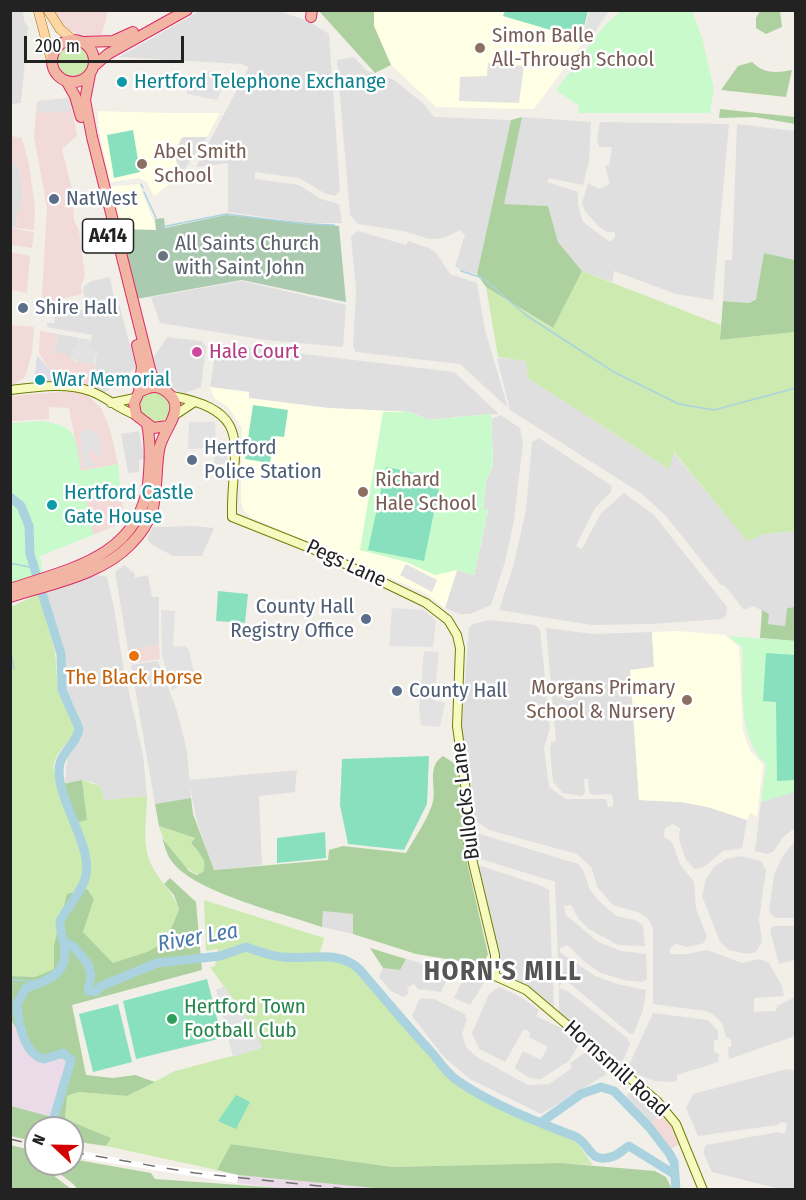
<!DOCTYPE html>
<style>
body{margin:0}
#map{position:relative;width:806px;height:1200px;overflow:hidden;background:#f2efe9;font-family:"Fira Sans Condensed",sans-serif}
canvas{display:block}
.frame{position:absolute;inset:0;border:12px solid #222;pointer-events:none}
.north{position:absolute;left:24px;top:1116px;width:60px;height:60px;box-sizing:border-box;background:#fff;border:2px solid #a7a7a7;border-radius:50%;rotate:292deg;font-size:16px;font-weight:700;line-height:24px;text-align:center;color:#222}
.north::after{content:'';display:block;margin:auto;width:21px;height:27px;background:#d40000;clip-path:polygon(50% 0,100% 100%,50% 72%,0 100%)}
.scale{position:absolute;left:24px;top:36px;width:160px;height:27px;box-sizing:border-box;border:3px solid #222;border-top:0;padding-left:8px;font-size:18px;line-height:21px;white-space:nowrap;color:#222;-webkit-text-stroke:4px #fff;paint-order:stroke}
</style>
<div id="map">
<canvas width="806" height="1200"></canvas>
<div class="frame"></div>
<div class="north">N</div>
<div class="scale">200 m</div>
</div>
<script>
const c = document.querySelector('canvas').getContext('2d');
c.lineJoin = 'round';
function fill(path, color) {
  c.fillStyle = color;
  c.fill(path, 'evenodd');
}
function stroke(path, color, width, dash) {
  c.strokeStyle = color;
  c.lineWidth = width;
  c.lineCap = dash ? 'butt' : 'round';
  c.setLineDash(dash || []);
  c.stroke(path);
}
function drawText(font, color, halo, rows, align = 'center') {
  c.font = font + ' "Fira Sans Condensed",sans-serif';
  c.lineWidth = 5;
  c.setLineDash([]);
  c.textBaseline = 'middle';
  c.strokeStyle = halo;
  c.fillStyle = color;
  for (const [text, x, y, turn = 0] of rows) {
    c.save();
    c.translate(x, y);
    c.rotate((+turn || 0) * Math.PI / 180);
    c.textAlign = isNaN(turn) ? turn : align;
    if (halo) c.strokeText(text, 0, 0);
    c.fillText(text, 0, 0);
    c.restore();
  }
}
fill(new Path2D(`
 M276,10L308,21L329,34L340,190L335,196L324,193L299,178L255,172V179L299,185L321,199L339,204L342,223H306L228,212V163L196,167L249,67L241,64L119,57L200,11Z
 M10,11H23L24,21L28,27L21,103L11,104Z
 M354,57L367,71L394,80L424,104L434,117L511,120L477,274L462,271L455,266L465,235L460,230L444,238L429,239L404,231L358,224L350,215L337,60Z
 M522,117L591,122L589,161L583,185L549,178L547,182L578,192V206L583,222L610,242L615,237V232H607L600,228L585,211L582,203L588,183L599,189L610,184L605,166H609L612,147H599L597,139L600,122L729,124L713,300L676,294L614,271L612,282L582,271L558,242L548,206L503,204Z
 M737,124L795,131V260L764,253L757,297L749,303L723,301L725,260H732Z
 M183,137H207L180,176L174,152Z
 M10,163H16L22,181L23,202H19L20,211H17L16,228L11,227Z
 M358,231L406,245L408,241L429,248L437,254L450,274L477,283L485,330L508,408L460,364L356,352L353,347L356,290L351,236Z
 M110,277L114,298L85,303L83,287L92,281Z
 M242,281L346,305L343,347L266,340L160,323L151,297Z
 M119,304L136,367L102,395L92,387L97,351L89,349L92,335L47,327V323H55L54,314Z
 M58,334L79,338L77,349L70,357L54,353Z
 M167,337L202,341L206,347L201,387L183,394L159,379L152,360Z
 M221,344L454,372L499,414L428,420L410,412L328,408L248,398L249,392L210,387L216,349Z
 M497,358L527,360L528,378L669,469L673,452L747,540L765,534L795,531V607L787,608L785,626L768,624L769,614L753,606L744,610L725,586L720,584L666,516L642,494L510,410Z
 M501,415L520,428L523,442L514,520L505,562L491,605L470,614H460L445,608L457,570L474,575L488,510L483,509L486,482L493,465L491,419Z
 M139,431L144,459L139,460V472L128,473L121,434Z
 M539,438L612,486L611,492L595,508L576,546L582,549L601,513L624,493L654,515L669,534L727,607L726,616L721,619L651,624L592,625L499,610L513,567L526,510L532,442Z
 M194,526L214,528L202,556H173L151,544L147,538L153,527Z
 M124,565L135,574V578L148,575L152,597H159V644L128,650L115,572Z
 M99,575L107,577L114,608L123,665L143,755L147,796L104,800L100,786L92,782L82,780L65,783L67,758L84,728L66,688L65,654L46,591Z
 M490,620L535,625L540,629L550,728L544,748L549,787L566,799H606L608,807L613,806V797L610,794L592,795L589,791L588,779H584L585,792L582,796L563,793L553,782L550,750L551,742L556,741L546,628L594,634L652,632L654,667L631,670L639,800L681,802L708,807L747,820L742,848L723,851L704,867L695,869L686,860L679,840L680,828L673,824L665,828L664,837L672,842L680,864L694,882L696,909L707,936L704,943L696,945L687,947L676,944L670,948V954H687L707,950L742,963L760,959L769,963L782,986L784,996L754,998V1012L776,1011L777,1006L795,997V1036L729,1059L728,1047H731V1040L726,1037L722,1023L714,1015L705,1011L653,1004V928L648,919L640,913L613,905L598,888L591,867L577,854L489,830L473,819L462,727L467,652L469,627L473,624Z
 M158,661L177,711L187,751L191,798L155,804L131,665Z
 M297,770L295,792L259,796L262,865L213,870L196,818L189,780Z
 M790,792H795V828L783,837L774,851L767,854L755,851L761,802Z
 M474,832L578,864L583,870L590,890L600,902L616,916L635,920L643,925L645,946L618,945L589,929L578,918L571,905L564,906L566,915L597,941L621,951L646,954L647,979L642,982L624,980L601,973L586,963L567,945L560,948V952L595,976L617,984L646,990L643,1010L634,1033L630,1034L568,982H562L559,987L555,882L481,859L473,843Z
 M795,841V918H775L769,911L774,875L782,857Z
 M741,856L761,861L766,870L759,919L762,942L756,952L747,954L729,950L720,942L702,896L706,879L714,867L726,859Z
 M481,866L539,885L549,890L554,1010L509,973L500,961L477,867Z
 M323,910L354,914L353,934L322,927Z
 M773,926H795L794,960L779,964L770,930Z
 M406,959L451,972L441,992L418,989L414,984L407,988L409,993L403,997L391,991L379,977L383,968L400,970Z
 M462,972L485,981L470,1005L454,998L463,979L460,977Z
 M499,987L521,997L539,1010L536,1016L565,1030L580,1043L569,1061L541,1079L530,1078L517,1070L515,1067L523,1051L541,1060L548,1047L529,1037L530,1032L524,1029L505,1062L479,1049L472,1033L489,994Z
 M559,988L569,992L627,1038L630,1044L623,1060L619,1062L559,1013Z
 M420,998L434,999L465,1014L467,1019L462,1034L466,1047L477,1057L528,1085L549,1084L572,1068L570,1063L586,1052L607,1074L541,1114L470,1079L444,1057L412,1016Z
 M653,1013L708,1020L718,1031V1039L714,1041V1052L719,1054L718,1062L677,1075V1081L671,1082L654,1081L630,1071L629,1065Z
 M787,1069L795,1071V1189H780L712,1172L703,1152L706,1145L778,1132L785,1134L787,1124L782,1122L777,1125L698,1136L686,1108L693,1094Z
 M634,1088L660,1112L651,1124L637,1112L626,1096Z`), '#e0dfdf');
fill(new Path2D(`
 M52,11H108L101,37L81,36L67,29Z
 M70,98L77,136L62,149L72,190L74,221L79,230L85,276L81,286L82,294L56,300L52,303V309L41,310L47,208L34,137L37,101Z
 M11,136L22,138L29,164L35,207L34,230L16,228L17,211H20L19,202H23L22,181L16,163H11Z
 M11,228L34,232L32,248L11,245Z
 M11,252L30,256L27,293L11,290Z
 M11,325L34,327L32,353L25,377L11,386Z
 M40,331L58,334L54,353H65L75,361L95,364L92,387L59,377L49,369L39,353Z
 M71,391L87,395L101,408L110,429L118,464L81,471L69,408L49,407V419L11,421L10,396Z
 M121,493L123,508L119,524L93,535L86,499Z
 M159,644L160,659L131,664L128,650Z
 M660,1112L672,1126L680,1144L671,1149L651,1124Z`), '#f2dad9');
fill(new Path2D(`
 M11,1020L38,1060L47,1061L61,1057L68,1061L52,1117L11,1106Z
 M238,1175L397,1189L296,1190L237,1183Z`), '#ebdbe8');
fill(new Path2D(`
 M361,10L606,11L534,109H521L436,107L391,65Z
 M98,111L168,113H220L207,137H182L174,152L180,176L154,196L147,182L139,178L110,182L99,131Z
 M139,184L157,230L118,229L106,187Z
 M210,387L249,392V398L328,408L410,412L428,420L491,414L493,465L486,482L483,509L488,510L474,575L457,570L445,608L425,593L252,518L244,511L241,501L242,428L228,407L214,398Z
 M677,631L725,635L739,647L743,731L750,750L763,765L757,817L750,813L747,820L708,807L681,802L639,800L630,670L654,667L652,632Z`), '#ffffe5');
fill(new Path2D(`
 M57 61a17 17 0 1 1 34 0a17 17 0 1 1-34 0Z
 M582,271L721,325L720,340L795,332V531L765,534L747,541L674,452L669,469L528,378L526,361L498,357L486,287L552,328Z
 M139 407a16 16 0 1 1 32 0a16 16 0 1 1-32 0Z
 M39,594L55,652L58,692L76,728C72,742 60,747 55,760C50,774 58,776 63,785C68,795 69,812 71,823L87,820L82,780L100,786L104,800L147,796C147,816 141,847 152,866C160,882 173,892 179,909C163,955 156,948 113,963L83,932L94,899L87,889L54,945V969L35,977L11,976V607Z
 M159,826L195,838L191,843L201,854L205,868L201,875C182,871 163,843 159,826Z
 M204,900L324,938L320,953L343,956L455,1082L517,1117L576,1141L593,1165L561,1163L392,1167L232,1144L217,1170L106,1146L110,1138L65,1119L67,1096L78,1092L127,1096L175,1071L259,1049L256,1032L210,967L215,966L218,949L206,951Z`), '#cdebb0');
fill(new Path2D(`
 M319,11H374V26L391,65L375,73Z
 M760,11H780L782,27L766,34L756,28V18Z
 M752,62C764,74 776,73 792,70L786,97L721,90L738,66Z
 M720,109L795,117V124L755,117L719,118Z
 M522,117L504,204L548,206L558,242L582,271L553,328L486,287L477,274L511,120Z
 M764,253L795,260V332L720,340L723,301L749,303L756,299Z
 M795,607V641L760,638L762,610L769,614L768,624L785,626L787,608Z
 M443,756L457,765L463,806L464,849L488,954L483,965L416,954L353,934V914L323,911L322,927C285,914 197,893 173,863C167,856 165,847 162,838L189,871L197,875L203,872C208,861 198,851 191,843L195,838L159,826L155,804L191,798L193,814L214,870L328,860L329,850L343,846L406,853C415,837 426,822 432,805C438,788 425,768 443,756Z
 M82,780L87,820L71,824L62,784Z
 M170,878L196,902L202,970L72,1005L86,1075L113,1078L135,1075L155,1082L127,1096L78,1092L67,1096L65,1119L111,1138L106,1146L72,1141V1128H54L59,1119L58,1097L69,1065L64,1058L44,1059L34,1055L11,1020V976L35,977L54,969V945L67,894L87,889L94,899L83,932L113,963C156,948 163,954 179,909L174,895L164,884Z
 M370,948L406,959L400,970L383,968Z
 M11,1106L52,1117L49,1128H36V1142L11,1136Z
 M231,1144L392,1167L561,1163L655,1171L666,1177L672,1189L397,1190L238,1175L217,1170Z
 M10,1145L36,1151V1164H50L53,1175L71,1189H11Z
 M72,1159L151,1173L155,1179L296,1189H77C72,1179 59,1178 56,1166L72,1164Z`), '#add19e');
fill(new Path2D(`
 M226,215L339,226L346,302L242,280L136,299L118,229L156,230L155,219L164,218L165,228Z`), '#aacbaf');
fill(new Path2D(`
 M622,10L692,11L702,38L714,89L710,113H579L578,105L556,90L605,25Z
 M383,412H410L428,420L491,414L493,465L486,482L483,509L488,510L474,575L457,570L435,575L406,562L360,550Z
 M41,421C79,427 75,436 81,471L118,464L121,493L86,499L93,535L40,556L43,572L11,585V423Z
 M728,636L795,641V792L761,802L766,764C736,736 744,685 742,647Z`), '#c8facc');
fill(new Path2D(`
 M505,11V10L588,11L581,39L503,16Z
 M133,130L140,172L114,178L107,135Z
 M253,405L288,410L284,437L274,436L270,463L245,459Z
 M386,467L441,478L424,561L368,550Z
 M218,591L248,594L245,623L216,621Z
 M766,653L795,655V780L777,781L776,702L763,701Z
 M429,756L427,804L404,850L348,844L340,805L342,759Z
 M325,832L326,858L277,863V838Z
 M207,979L222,1038L136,1059L123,1001Z
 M118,1004L132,1062L93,1072L79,1014Z
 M236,1095L250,1102L236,1129L218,1121Z`), '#88e0be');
fill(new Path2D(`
 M589,11H609L588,42L581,41Z
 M488,63L524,66L519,103L459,101L460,77L487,76Z
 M210,71L228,76L217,100L187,94V86L193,79Z
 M70,98L72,111L38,113V101Z
 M79,338L91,340L90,349L97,350L94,364L79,362L70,357L72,348L77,349Z
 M189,422H215L216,441H229L227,464H214L213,448L188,449Z
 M89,429L98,433L103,454L97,456L96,450L88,452L90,462L94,461V466L84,467L80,433Z
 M406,564L437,580L432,592L400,575Z
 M392,608L424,610L436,621L433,647L389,646Z
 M161,610L175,611L173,645L175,647L185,646L189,650L195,678L172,690L162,656Z
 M424,651L439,652L434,700L445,703L440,727L421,725L419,709Z
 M224,986L256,1032L262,1047L259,1049L233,1057L216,990Z`), '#e2e2e2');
fill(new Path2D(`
 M37,355L49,369L62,378L63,384L34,383Z`), '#dddde8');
fill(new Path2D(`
 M72,1149L137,1162L238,1175L237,1183L72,1157Z`), '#fff');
stroke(new Path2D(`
 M141,184L143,188
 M144,192L156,218
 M162,227L226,214L306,224L334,225
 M461,271L483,278L527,316L614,372L679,404L714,410L796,388
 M10,563L34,568
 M10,647L14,668L10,669
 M10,980L46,982`), '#aad3df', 1.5);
stroke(new Path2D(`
 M10,497L21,506L29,526L30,554L61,654L62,690L79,728C77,746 58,752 59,772C60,807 97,852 84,882C78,896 67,908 60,921C60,930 62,936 64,944C70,973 48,981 26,988L17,1004C18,1022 24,1055 44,1059L63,1053L71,1060L51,1128
 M64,942L73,946L88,964L91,975L88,991L95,992L101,986L157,963L220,956L246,947C259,951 269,956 283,957C309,960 339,949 360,970C384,998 408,1027 433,1054C440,1063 448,1075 458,1081C491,1104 537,1122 574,1136C591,1142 588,1166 614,1156C620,1154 623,1149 629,1146L674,1174
 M543,1121L581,1094L601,1087L614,1091L649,1127L669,1153L674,1162L676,1190`), '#aad3df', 9);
const secondary = new Path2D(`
 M10,390C35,387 67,382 90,391C107,397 118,409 136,415
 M172,396C259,412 230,451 232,517L320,552L426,603L448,620L457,635L460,648L457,726L466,792L468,842L495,955V976L526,990L657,1101L676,1124L703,1190
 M111,403L135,398
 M175,415L193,403`);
const primary = new Path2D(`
 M38,10L51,59
 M48,10L60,29L72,39`);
const trunk = new Path2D(`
 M311,17L312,10
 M52 61a21 21 0 1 1 42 0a21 21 0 1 1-42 0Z
 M84,42L113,41L133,32
 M95,65L108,54L187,10
 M90,74L85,100L92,137L151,373L160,388
 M67,82L75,96L81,117
 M137,345L142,366L139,392
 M10,589C69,569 138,557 148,484C150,465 151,444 147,424
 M10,597C50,584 102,575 131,544C163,512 153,488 159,450C162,429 191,407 164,390C155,384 147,388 139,392L134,403L136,415L153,428L168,426`);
stroke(secondary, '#707d05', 10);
stroke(primary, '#a06b00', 10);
stroke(trunk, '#dc2a67', 12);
stroke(secondary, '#f7fabf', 8);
stroke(primary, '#fcd6a4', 9);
stroke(trunk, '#f2b4a3', 10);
stroke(new Path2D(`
 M10,1139L36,1145
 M72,1152L195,1173L356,1190`), '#707070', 1.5, [12, 12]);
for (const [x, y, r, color] of [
 [480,48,6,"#8d6e63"],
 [122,82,6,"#0f9aa8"],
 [142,164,6,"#8d6e63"],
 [54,199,6,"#5c6f8a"],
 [163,256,6,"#6b7280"],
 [23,308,6,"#5c6f8a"],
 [197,352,6,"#d1479c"],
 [40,380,6,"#0f9aa8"],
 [192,460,6,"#5c6f8a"],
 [363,492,6,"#8d6e63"],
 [52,505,6,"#0f9aa8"],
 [366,619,6,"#5c6f8a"],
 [134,656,6,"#e8710a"],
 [397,691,6,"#5c6f8a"],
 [687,700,6,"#8d6e63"],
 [172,1019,6,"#2e9e5b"]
]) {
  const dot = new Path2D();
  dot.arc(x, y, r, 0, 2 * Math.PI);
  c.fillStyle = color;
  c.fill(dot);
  stroke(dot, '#fff', 2);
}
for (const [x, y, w] of [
 [108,236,51]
]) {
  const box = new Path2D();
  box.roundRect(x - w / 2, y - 17, w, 34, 4.5);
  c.fillStyle = '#fff';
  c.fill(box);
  stroke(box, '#222', 1.5);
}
drawText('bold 20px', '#222', null, [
 ["A414",108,236]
]);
drawText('21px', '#785e54', '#fff', [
 ["Simon Balle",492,36],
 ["All-Through School",492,60],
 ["Abel Smith",154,152],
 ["School",154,176],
 ["Richard",375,480],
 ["Hale School",375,504],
 ["Morgans Primary",675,688,"right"],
 ["School & Nursery",675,712,"right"]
], 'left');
drawText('21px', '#0d838f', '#fff', [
 ["Hertford Telephone Exchange",134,82],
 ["War Memorial",52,380],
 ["Hertford Castle",64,493],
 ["Gate House",64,517]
], 'left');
drawText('21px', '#4e5e75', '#fff', [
 ["NatWest",66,199],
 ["Shire Hall",35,308],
 ["Hertford",204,448],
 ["Police Station",204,472],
 ["County Hall",354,607,"right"],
 ["Registry Office",354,631,"right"],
 ["County Hall",409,691]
], 'left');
drawText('21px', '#5b616d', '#fff', [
 ["All Saints Church",175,244],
 ["with Saint John",175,268]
], 'left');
drawText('21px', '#b23c85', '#fff', [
 ["Hale Court",209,352]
], 'left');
drawText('21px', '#222', '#fff', [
 ["Pegs Lane",346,564,25],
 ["Bullocks Lane",466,801,-97],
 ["Hornsmill Road",616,1069,42]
]);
drawText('21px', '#c56008', '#fff', [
 ["The Black Horse",134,678]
]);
drawText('21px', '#27864d', '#fff', [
 ["Hertford Town",184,1007],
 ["Football Club",184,1031]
], 'left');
drawText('italic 22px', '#4a7aab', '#fff', [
 ["River Lea",198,938,-10]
]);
c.letterSpacing = '1.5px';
drawText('bold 27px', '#555', '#fff', [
 ["HORN'S MILL",503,972]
]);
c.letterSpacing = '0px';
</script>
